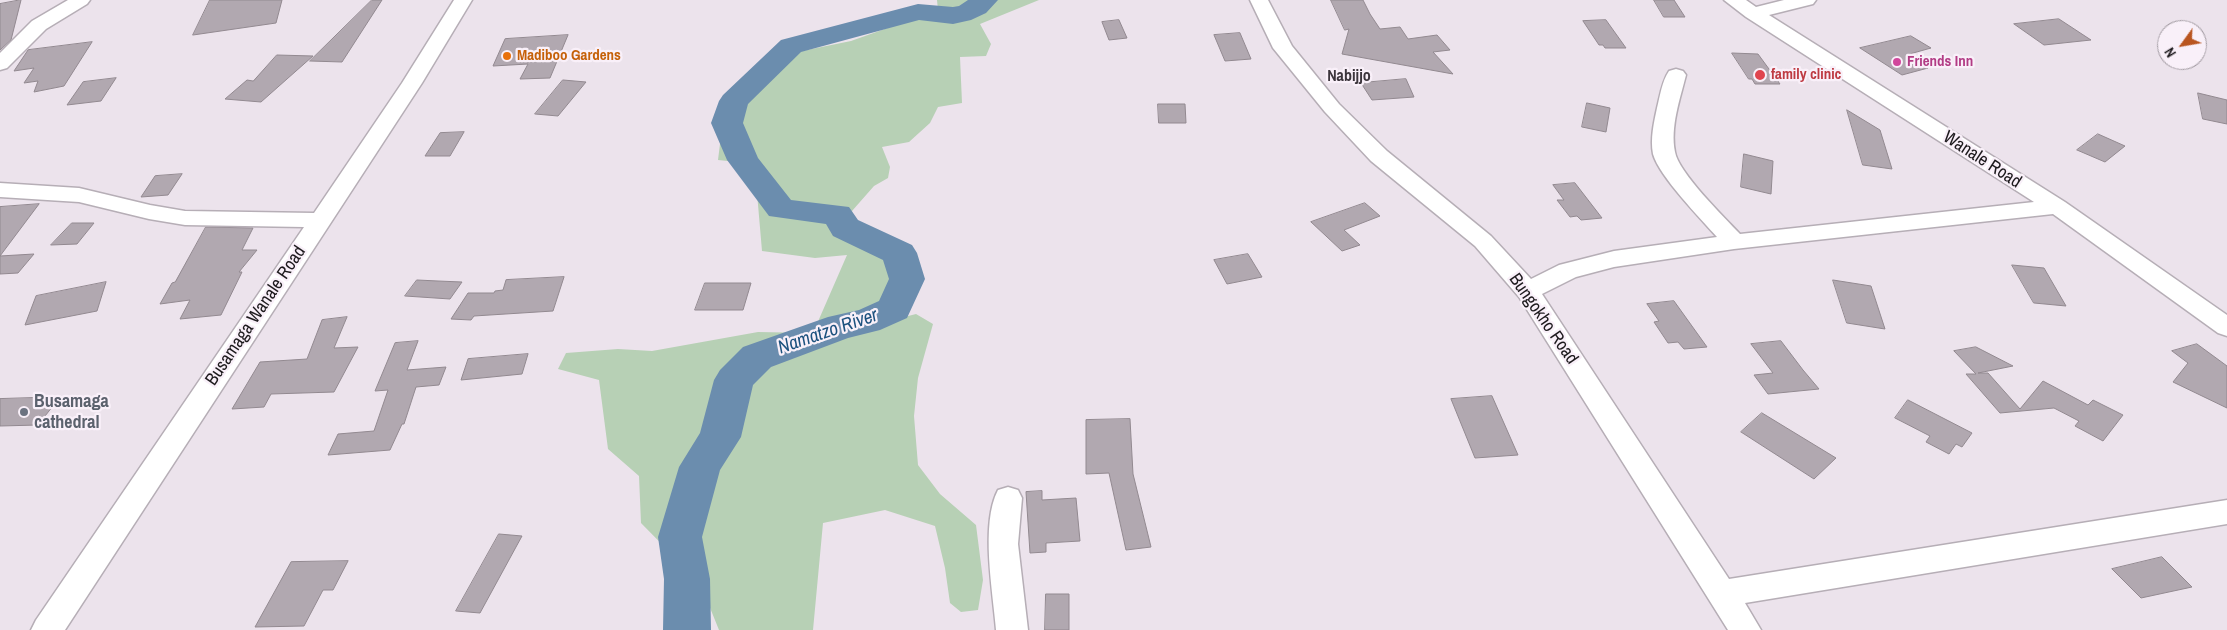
<!DOCTYPE html>
<style>
body{margin:0}
#map{position:relative;width:2227px;height:630px;overflow:hidden;background:#ece3ec;font-family:"Archivo Narrow",sans-serif}
canvas{display:block}
.north{position:absolute;left:2157px;top:20px;width:50px;height:50px;box-sizing:border-box;background:#f9f0f9;border:1px solid #a19aa1;border-radius:50%;rotate:238deg;font-size:14px;font-weight:700;line-height:20px;text-align:center;color:#1d1a1d}
.north::after{content:'';display:block;margin:auto;width:18px;height:22px;background:#b95520;clip-path:polygon(50% 0,100% 100%,50% 72%,0 100%)}
</style>
<div id="map">
<canvas width="2227" height="630"></canvas>
<div class="north">N</div>
</div>
<script>
const c = document.querySelector('canvas').getContext('2d');
c.lineJoin = 'round';
function fill(path, color) {
  c.fillStyle = color;
  c.fill(path, 'evenodd');
}
function stroke(path, color, width, dash) {
  c.strokeStyle = color;
  c.lineWidth = width;
  c.lineCap = dash ? 'butt' : 'round';
  c.setLineDash(dash || []);
  c.stroke(path);
}
function drawText(font, color, halo, rows, align = 'center') {
  c.font = font + ' "Archivo Narrow",sans-serif';
  c.lineWidth = 4.5;
  c.setLineDash([]);
  c.textBaseline = 'middle';
  c.strokeStyle = halo;
  c.fillStyle = color;
  for (const [text, x, y, turn = 0] of rows) {
    c.save();
    c.translate(x, y);
    c.rotate((+turn || 0) * Math.PI / 180);
    c.textAlign = isNaN(turn) ? turn : align;
    if (halo) c.strokeText(text, 0, 0);
    c.fillText(text, 0, 0);
    c.restore();
  }
}
fill(new Path2D(`
 M937,0H1039L980,24L991,44L986,56L960,57L962,103L938,107L930,123L909,142L882,147L890,167L888,178L874,186L852,211L855,227C877,235 912,243 914,271C915,279 912,290 910,298L882,307L846,332L916,314L933,324L918,378L914,416L918,465L940,494L976,525L983,580L978,610L961,612L950,603L945,568L935,526L885,510L823,523L813,630H719L700,583L641,523L639,476L608,449L599,380L558,369L566,353L618,349L652,351L758,332L813,333L847,255L815,258L762,251L757,193L758,164L718,160L724,112L731,97L751,75L787,54L851,41L938,10Z`), '#b7d0b5');
fill(new Path2D(`
 M968,0H998L986,13L971,20L953,24L919,20L801,52L748,104L743,123L758,158L791,200L849,207L858,220L912,245L917,253L925,279L907,318L880,330L848,338L771,367L753,385L741,437L720,470L702,537L710,579L711,630H663L664,579L658,537L679,467L700,433L714,380L720,370L743,347L828,317L859,310L879,301L889,279L883,260L833,236L826,224L769,216L727,160L711,123L719,101L723,95L781,40L918,4L953,7L959,6Z`), '#6b8dae');
const building = new Path2D(`
 M21,0L11,40L0,50V4Z
 M210,0H282L276,23L193,35Z
 M372,0H382L342,62L310,61Z
 M1331,0H1363L1370,14L1380,29L1400,27L1408,39L1437,35L1450,50L1433,52L1453,74L1342,54L1349,29L1345,30Z
 M1654,0H1674L1685,17H1664Z
 M2059,19L2091,40L2044,45L2014,24Z
 M1119,20L1127,38L1109,40L1102,22Z
 M1606,20L1626,48H1605L1603,45H1599L1583,21Z
 M1240,33L1251,59L1225,61L1214,35Z
 M568,35L550,78L520,79L528,64L493,66L505,39Z
 M1911,36L1931,48L1906,55L1928,68L1902,75L1860,48Z
 M92,42L64,86L34,92L38,81L24,83L34,68L14,71L28,50Z
 M1732,53L1758,54L1780,84H1755L1752,79H1749Z
 M277,55L313,56L261,102L225,99L247,80L253,81Z
 M116,78L101,101L67,105L83,82Z
 M1406,79L1414,97L1372,100L1361,83Z
 M563,80L586,82L558,116L535,114Z
 M2198,93L2227,100V124L2203,119Z
 M1587,103L1610,108L1606,132L1582,127Z
 M1158,104H1185L1186,123H1159Z
 M1847,110L1880,130L1892,169L1863,165Z
 M464,132L450,156H425L440,133Z
 M2098,134L2125,146L2105,162L2077,150Z
 M1744,154L1773,161L1771,194L1741,187Z
 M182,174L168,195L141,197L155,176Z
 M1575,183L1602,218L1581,220L1577,216L1570,217L1557,200H1564L1553,185Z
 M1365,203L1380,216L1344,230L1360,245L1342,251L1311,222Z
 M39,204L0,256L34,254L18,273L0,274V207Z
 M72,223H94L77,244L51,245Z
 M206,227L253,228L242,250H257L239,272H242L221,315L180,319L190,300L160,304L172,283L175,282Z
 M1248,254L1262,277L1227,284L1214,260Z
 M2012,265L2044,268L2066,306L2034,303Z
 M564,277L553,311L474,316L471,320L451,319L468,293H494L495,291L503,290L506,280Z
 M417,280L438,281L462,282L450,299L405,296Z
 M1833,280L1871,286L1885,329L1847,323Z
 M106,282L97,311L25,325L36,296Z
 M705,283H751L743,310H695Z
 M1674,301L1707,347L1684,349L1678,342L1668,343L1654,322L1659,321L1647,304Z
 M347,317L334,348L358,347L334,392L271,394L264,407L232,409L260,362L307,359L322,320Z
 M418,341L407,370L446,367L439,385L416,387L404,424H402L390,450L328,455L338,434L374,431L388,390L375,391L395,343Z
 M1781,341L1803,370L1819,389L1768,394L1754,375L1773,373L1751,344Z
 M2197,344L2227,366V408L2173,382L2188,363L2172,351Z
 M1976,347L2013,366L1978,373H1988L2020,409L2043,381L2088,405L2093,400L2123,415L2103,441L2075,426L2079,421L2054,408L2000,413L1966,374H1976L1954,351Z
 M528,354L522,374L461,380L468,359Z
 M1492,396L1518,455L1475,458L1451,399Z
 M60,397L38,425L0,426V399Z
 M1908,400L1972,433L1962,447L1956,444L1949,454L1926,442L1930,436L1895,418Z
 M1762,413L1836,458L1814,479L1741,432Z
 M1130,419L1133,474L1151,547L1126,550L1109,473L1086,474V420Z
 M1042,491V500L1076,498L1080,541L1046,543V552L1030,553L1026,492Z
 M499,534L522,536L480,613L456,611Z
 M2162,557L2192,587L2141,598L2112,569Z
 M348,561L333,590H323L304,626L255,627L291,562Z
 M1046,594H1069V630H1045Z`);
fill(building, '#b1a8b0');
stroke(building, '#928990', 1);
const minor = new Path2D(`
 M68,0H90L87,4L46,29L7,68L0,70V53L32,21Z
 M454,0H472L422,83L65,630H31L36,620L304,227L185,225L149,219L79,202L0,197V183L79,188L150,205L185,211L314,213L402,83Z
 M1250,0H1268L1292,46L1339,104L1387,151L1491,236L1531,279L1559,265L1614,251L1717,237C1701,219 1659,176 1653,154C1650,139 1654,122 1657,108C1660,96 1662,81 1669,71L1676,69L1683,71L1686,75C1680,99 1670,127 1675,152C1678,172 1724,217 1740,234L2034,202L1746,17L1724,0H1746L1756,7L1784,0H1816L1813,4L1769,15L2065,202L2227,315V336L2218,333L2053,214L1734,249L1614,267L1576,277L1542,294L1729,579L2227,500V524L1745,603L1761,630H1728L1519,297L1475,246L1371,161L1325,112L1273,48Z
 M1008,487L1018,490L1022,498L1018,544L1028,630H996C993,592 980,524 998,490Z`);
stroke(minor, '#b6aeb6', 3);
fill(minor, '#fff');
for (const [x, y, r, color] of [
 [507,56,5,"#e8710a"],
 [1897,62,5,"#d1479c"],
 [1760,75,6,"#e0444e"],
 [24,412,5,"#6b7280"]
]) {
  const dot = new Path2D();
  dot.arc(x, y, r, 0, 2 * Math.PI);
  c.fillStyle = color;
  c.fill(dot);
  stroke(dot, '#f9f0f9', 2);
}
drawText('bold 15px', '#c56008', '#f9f0f9', [
 ["Madiboo Gardens",517,56]
], 'left');
drawText('bold 15px', '#b23c85', '#f9f0f9', [
 ["Friends Inn",1907,62]
], 'left');
drawText('bold 15px', '#be3a42', '#f9f0f9', [
 ["family clinic",1771,75]
], 'left');
drawText('bold 16px', '#3c353c', '#f9f0f9', [
 ["Nabijjo",1349,77]
]);
drawText('18px', '#1d1a1d', '#f9f0f9', [
 ["Wanale Road",1982,160,33],
 ["Busamaga Wanale Road",256,316,-56],
 ["Bungokho Road",1543,319,55]
]);
drawText('bold 18px', '#5b616d', '#f9f0f9', [
 ["Busamaga",34,402],
 ["cathedral",34,423]
], 'left');
drawText('italic 19px', '#1c517e', '#f9f0f9', [
 ["Namatzo River",828,332,-19]
]);
</script>
